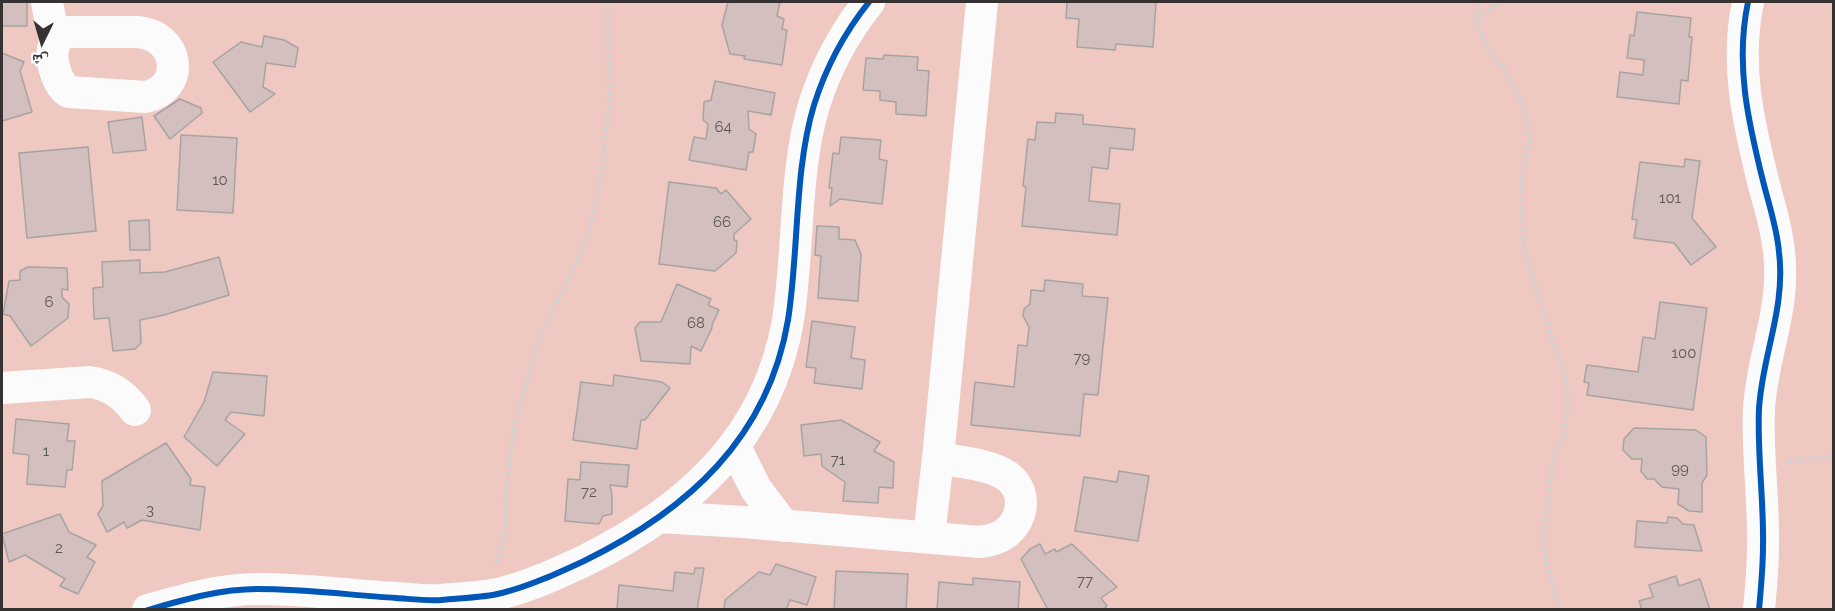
<!DOCTYPE html>
<meta charset="utf-8">
<style>
body{margin:0}
#map{position:relative;width:1835px;height:611px;overflow:hidden;background:#e8e3e2;font-family:Raleway,"Noto Naskh Arabic",sans-serif}
canvas{display:block}
.frame{position:absolute;inset:0;border:3px solid #353231;pointer-events:none}
.north{position:absolute;left:12px;top:12px;width:60px;height:60px;-webkit-text-stroke:4px #fff;paint-order:stroke;rotate:185deg;font-size:16px;font-weight:700;line-height:24px;text-align:center;color:#353231}
.north::after{content:'';display:block;margin:auto;width:21px;height:27px;background:#353231;clip-path:polygon(50% 0,100% 100%,50% 72%,0 100%)}
</style>
<div id="map">
<canvas width="1835" height="611"></canvas>
<div class="frame"></div>
<div class="north">ش</div>
</div>
<script>
const c = document.querySelector('canvas').getContext('2d');
c.lineJoin = 'round';
function fill(path, color) {
  c.fillStyle = color;
  c.fill(path, 'evenodd');
}
function stroke(path, color, width, dash) {
  c.strokeStyle = color;
  c.lineWidth = width;
  c.lineCap = dash ? 'butt' : 'round';
  c.setLineDash(dash || []);
  c.stroke(path);
}
function drawText(font, color, halo, rows, align = 'center') {
  c.font = font + ' Raleway,sans-serif';
  c.lineWidth = 4.5;
  c.setLineDash([]);
  c.textBaseline = 'middle';
  c.strokeStyle = halo;
  c.fillStyle = color;
  for (const [text, x, y, turn = 0] of rows) {
    c.save();
    c.translate(x, y);
    c.rotate((+turn || 0) * Math.PI / 180);
    c.textAlign = isNaN(turn) ? turn : align;
    if (halo) c.strokeText(text, 0, 0);
    c.fillText(text, 0, 0);
    c.restore();
  }
}
fill(new Path2D(`
 M2,2H1833V609H2Z`), '#efc8c2');
const building = new Path2D(`
 M2,2H27V26H2Z
 M728,2H780L777,16L784,19L782,29L787,30L782,65L744,59L745,56L730,54L722,25Z
 M1067,2H1156L1153,47L1116,44L1115,50L1077,47L1079,19L1066,18Z
 M1637,12L1691,18L1689,37H1692L1688,81L1681,80L1679,104L1617,97L1620,72L1643,75L1644,60L1627,58L1630,35L1634,36Z
 M264,36L284,40L298,48L295,67L266,63L263,87L275,94L250,112L213,62L241,42L262,47Z
 M2,53L24,62L20,71L32,112L2,121Z
 M884,55L918,57L917,70L929,71L926,116L896,114V102L880,100V91L863,90L866,58L883,59Z
 M715,81L775,93L771,115L748,111L749,129L756,134L753,152H749L746,170L689,160L694,137L706,139L708,124L703,120L704,102L711,100Z
 M180,99L201,108L202,113L170,139L154,116Z
 M1056,113L1083,115V124L1135,129L1133,150L1110,148L1108,169L1092,167L1089,201L1120,204L1117,235L1022,226L1026,187L1023,186L1028,139L1035,140L1037,122L1055,123Z
 M142,117L146,150L113,153L108,122Z
 M181,135L237,138L233,213L177,210Z
 M841,137L881,140L879,159L887,161L882,204L840,199L830,206L832,188H829L833,153L839,154Z
 M88,147L96,231L27,238L19,153Z
 M1685,159L1700,161L1692,218L1716,247L1691,265L1674,243L1634,238L1637,220L1632,219L1640,162L1684,167Z
 M669,182L716,188L721,194L726,190L751,219L734,234V240L737,241L736,253L715,271L659,264Z
 M149,220L150,250H130L129,221Z
 M817,226L839,227V239L855,240L861,254L858,301L818,298L821,256L815,255Z
 M219,257L229,295L164,315L140,320L141,343L135,349L113,351L109,318L94,319L93,288L103,287L102,262L140,260V273L165,272Z
 M28,267L67,268L68,290L62,289V297L69,304L68,318L31,346L10,316L3,314L9,281L20,280V271Z
 M1045,280L1083,284L1082,296L1108,298L1098,395L1084,394L1080,436L971,425L975,382L1014,387L1018,345L1027,346L1029,327L1023,316L1024,309L1030,304L1031,290L1044,291Z
 M677,284L711,299L708,305L719,310L712,325V328L701,351L691,346L690,364L641,361L635,328L640,322H661Z
 M1660,302L1707,308L1693,410L1587,395L1589,383L1584,382L1587,365L1638,372L1643,337L1655,339Z
 M812,321L855,327L851,358L865,360L862,389L814,383L816,368L806,367Z
 M213,372L267,376L264,416L231,412L225,420L245,434L217,466L184,437L204,402Z
 M614,375L662,382L670,388L645,420H641L637,449L573,440L581,382L613,386Z
 M16,419L69,424L67,441H75L72,470H67L65,487L27,484L29,455L13,453Z
 M841,420L880,442L874,451L894,462L893,488L879,487L878,503L843,501L845,482L822,466L821,454L804,456L801,425Z
 M1634,428L1696,430L1706,437L1707,475L1702,483V512L1689,511L1678,504L1679,489L1662,487L1654,479H1647L1641,471L1642,459H1632L1623,450L1624,439Z
 M166,443L191,479L190,485L205,487L200,530L142,520L127,528L124,522L107,532L98,514L103,506L102,481Z
 M581,462L629,465L627,487L610,485L612,495V514L603,516L599,524L565,521L568,479L580,480Z
 M1119,471L1149,476L1138,541L1075,531L1084,477L1117,482Z
 M60,514L69,532L96,545L87,557L95,562L78,594L60,586L65,579L25,555L9,562L2,534Z
 M1668,517L1677,518L1683,524L1694,525L1702,551L1635,547L1637,521L1667,523Z
 M1040,544L1045,554L1055,549L1056,552L1072,544L1117,587L1101,598L1107,606L1102,610H1048L1021,559L1030,549Z
 M776,564L816,577L807,605L790,600L786,610H724L725,600L759,572L770,575Z
 M695,568H704L697,610L617,609L619,585L673,591L675,572L694,574Z
 M836,571L908,574L906,610H834Z
 M1676,576L1679,586L1700,579L1710,610H1642L1639,601L1653,597L1649,585Z
 M973,578L1020,582L1018,610H937L939,582L973,585Z`);
fill(building, '#d3c0be');
stroke(building, '#a6a3a2', 1.5);
stroke(new Path2D(`
 M1478,2L1476,21L1487,47L1505,71L1523,104L1530,139L1521,179V204L1524,249L1554,346L1566,377L1568,404L1564,436L1553,459L1543,538L1546,562L1560,610
 M1476,21L1500,2
 M1787,462L1834,456
 M496,564L506,533L505,498L514,428L540,335L579,258L589,231L600,182L609,106L608,2`), '#d2d0d0', 4, [4.5, 3]);
stroke(new Path2D(`
 M47,2L50,19L57,38
 M1748,2C1735,64 1748,121 1763,181C1769,205 1777,228 1779,252C1786,309 1762,355 1759,409C1757,455 1764,500 1763,546C1763,567 1761,588 1759,610
 M67,32H138C180,36 186,88 146,97L69,92C57,85 49,58 54,45C56,38 61,34 67,32Z
 M2,388L90,382C110,385 123,394 135,410
 M735,447L756,489L784,526
 M659,517L743,522L980,542C988,541 996,539 1003,535C1024,521 1028,491 1007,476C990,464 958,462 938,458
 M929,537L938,458L982,2
 M148,610C183,600 220,589 257,589C303,589 350,595 396,598C411,599 426,601 441,600C460,598 482,598 502,593C530,586 558,573 584,561C688,510 768,438 788,320C799,251 794,171 814,105C826,67 845,32 869,2`), '#fcfbfb', 32);
stroke(new Path2D(`
 M1748,2C1735,64 1748,121 1763,181C1769,205 1777,228 1779,252C1786,309 1762,355 1759,409C1757,455 1764,500 1763,546C1763,567 1761,588 1759,610
 M148,610C183,600 220,589 257,589C303,589 350,595 396,598C411,599 426,601 441,600C460,598 482,598 502,593C530,586 558,573 584,561C688,510 768,438 788,320C799,251 794,171 814,105C826,67 845,32 869,2`), '#0057b8', 6);
drawText('15px', '#5c5654', null, [
 ["64",723,127],
 ["10",220,180],
 ["101",1670,198],
 ["66",722,222],
 ["6",49,302],
 ["68",696,323],
 ["100",1684,353],
 ["79",1082,358],
 ["1",46,451],
 ["71",838,460],
 ["99",1680,469],
 ["72",589,492],
 ["3",150,510],
 ["2",59,548],
 ["77",1085,581]
]);
</script>
